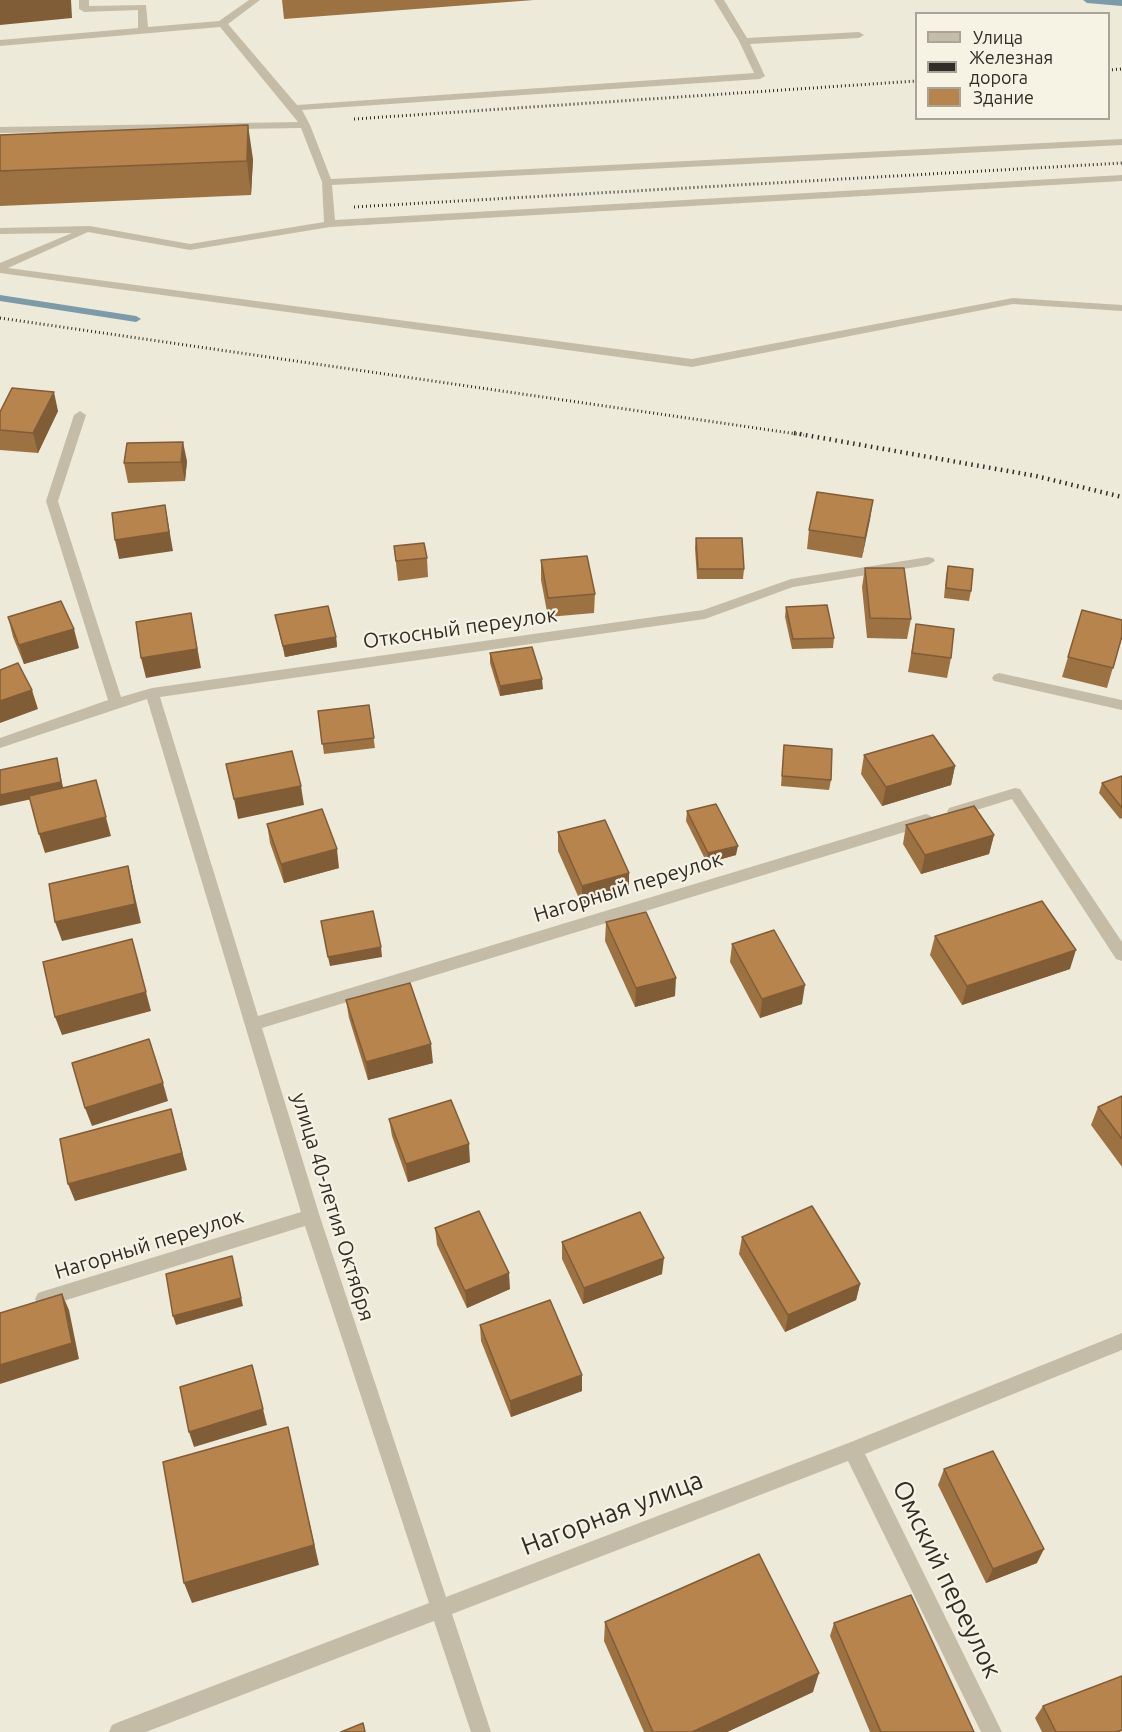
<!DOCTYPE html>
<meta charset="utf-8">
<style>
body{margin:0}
#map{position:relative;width:1122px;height:1732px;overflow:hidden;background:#eeeada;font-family:Ubuntu,sans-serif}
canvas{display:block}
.legend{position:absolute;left:915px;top:12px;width:195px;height:108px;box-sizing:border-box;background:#f6f3e5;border:2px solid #a8a499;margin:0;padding:8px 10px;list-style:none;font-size:18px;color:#322d27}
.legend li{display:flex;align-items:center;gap:12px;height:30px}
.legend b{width:30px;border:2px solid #a8a499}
</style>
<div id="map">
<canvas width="1122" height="1732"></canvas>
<ul class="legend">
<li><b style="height:8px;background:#c4bca7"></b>Улица</li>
<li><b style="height:8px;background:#322d27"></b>Железная дорога</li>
<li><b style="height:16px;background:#b7844e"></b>Здание</li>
</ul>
</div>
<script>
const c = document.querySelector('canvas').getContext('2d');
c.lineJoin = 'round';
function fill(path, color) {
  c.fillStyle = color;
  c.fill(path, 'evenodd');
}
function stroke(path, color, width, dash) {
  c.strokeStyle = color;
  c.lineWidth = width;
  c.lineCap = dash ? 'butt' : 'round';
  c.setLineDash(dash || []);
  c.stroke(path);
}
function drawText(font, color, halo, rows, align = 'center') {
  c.font = font + ' Ubuntu,sans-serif';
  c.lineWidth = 4.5;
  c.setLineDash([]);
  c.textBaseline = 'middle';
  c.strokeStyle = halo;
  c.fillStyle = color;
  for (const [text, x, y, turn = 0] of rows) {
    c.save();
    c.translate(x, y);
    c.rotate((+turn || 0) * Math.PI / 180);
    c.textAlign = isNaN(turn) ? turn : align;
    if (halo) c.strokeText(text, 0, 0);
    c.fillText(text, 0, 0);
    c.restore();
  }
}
fill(new Path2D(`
 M1083,0H1122V6L1087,3Z
 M0,295L136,316L141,319L136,322L0,301Z`), '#7c9aa7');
fill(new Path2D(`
 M79,0H89V6L146,5L148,27L219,21L249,0H260L228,24L297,105L754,73L739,41L714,0H724L747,38L859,32L864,35L859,38L750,44L765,76L760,79L302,110L310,125L331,179L1122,139V145L332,185L335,220L1122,175V181L330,227L190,250L88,232L8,268L692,359L1013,298L1122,305V311L1013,304L692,367L0,273V263L72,233L0,234V228L90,226L190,244L324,222L322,182L301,128L0,133V127L298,122L220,27L0,46V40L138,28V10L84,12L79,9Z`), '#c4bca7');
fill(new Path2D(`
 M80,411L86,415L58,501L121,697L152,688L703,610L791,579L928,557L933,558L935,561L928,565L793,587L705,619L160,697L258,1016L926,814L931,816L933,820L931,824L262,1028L320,1217L446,1597L851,1442L1122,1333V1350L865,1454L1002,1732H981L848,1461L452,1614L491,1732H471L434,1621L146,1732H109L112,1725L119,1722L429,1603L305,1226L44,1307L38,1305L35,1299L38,1293L44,1291L301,1212L147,699L0,748V738L108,700L46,501L74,415Z
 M999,673L1122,700V710L994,681L992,678L994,675Z
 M1015,788L1020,789L1122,942V961L1116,959L1012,799L954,817L947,812L949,808Z`), '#c4bca7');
stroke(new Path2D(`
 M1108,70L1122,69
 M354,119L916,81
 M354,207L1122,163
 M0,318L804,435`), '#322d27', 3, [1, 3]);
stroke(new Path2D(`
 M794,433L1036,476L1122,497`), '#322d27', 4.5, [1.5, 4.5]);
fill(new Path2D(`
 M282,0H534L284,19Z
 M0,135L253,159L251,195L0,206Z
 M58,411L38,453L0,450V412Z
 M187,461L185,481L128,483L124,463Z
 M873,500L862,558L807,549L809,530Z
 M696,538L744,569L743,579H697L695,548Z
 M394,546L427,558L428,577L398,581Z
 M541,560L595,594L594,613L548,617L541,580Z
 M948,566L971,591L969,601L944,598L946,576Z
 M865,568L911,619L907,639L867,638L862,587Z
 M786,607L834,638L833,648L792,649L785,617Z
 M275,615L336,637L337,647L285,657Z
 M8,617L79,648L24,664L13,637Z
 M916,624L951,658L947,678L908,672Z
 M1122,636L1107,688L1062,677L1068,657Z
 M490,653L543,689L500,696L490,663Z
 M369,705L375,748L324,754L318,711Z
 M784,745L831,780L829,790L781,786Z
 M864,755L955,766L951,785L882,806L861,774Z
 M1122,776V818L1120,819L1099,793L1102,783Z
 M687,811L736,855L707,863L686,821Z
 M267,824L339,868L284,883L270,843Z
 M906,825L994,835L989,854L921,874L903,844Z
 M558,832L629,892L582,905L558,851Z
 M606,922L675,996L635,1007L605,941Z
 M935,936L1070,969L962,1005L930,955Z
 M732,944L802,1004L760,1018L730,962Z
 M346,1000L433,1063L368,1080L349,1018Z
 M1122,1096V1167L1091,1125L1098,1107Z
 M389,1119L470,1162L408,1182L392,1136Z
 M435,1228L510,1289L467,1308L437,1245Z
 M742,1237L860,1284L856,1300L785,1332L739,1254Z
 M562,1242L662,1274L583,1304L562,1259Z
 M480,1325L582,1391L511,1417L481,1341Z
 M944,1469L1037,1563L986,1583L938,1485Z
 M605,1622L813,1692L727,1732H644L604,1641Z
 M834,1623L974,1732H870L830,1636Z
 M1043,1706L1122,1732H1042L1035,1718Z`), '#9d7243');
fill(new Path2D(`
 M0,0H71L72,18L0,25Z
 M248,125L253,159L251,195L247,161Z
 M54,392L58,411L38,453L33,433Z
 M183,442L187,461L185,481L181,462Z
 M873,500L870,520L862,558L865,538Z
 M165,505L173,551L119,559L115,540Z
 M191,613L201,668L146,678L141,658Z
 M74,629L79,648L24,664L19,645Z
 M336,637L337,647L285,657L283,646Z
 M542,679L543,689L500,696V686Z
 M32,690L38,709L0,723V701Z
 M57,758L64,792L0,806V795Z
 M955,766L951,785L882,806L886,787Z
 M96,780L111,836L45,853L39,834Z
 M301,786L304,805L238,819L234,799Z
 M994,835L989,854L921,874L925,855Z
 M738,846L736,855L707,863L708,853Z
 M337,849L339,868L284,883L281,864Z
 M128,866L141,923L62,941L55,922Z
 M629,873V892L582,905V886Z
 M132,939L151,1011L62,1035L55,1017Z
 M381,947L382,957L330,966L328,957Z
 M1076,950L1070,969L962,1005L967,986Z
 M676,978L675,996L635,1007L636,988Z
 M805,985L802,1004L760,1018L762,999Z
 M431,1044L433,1063L368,1080L366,1062Z
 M163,1083L168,1101L92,1126L85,1108Z
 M171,1109L187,1170L75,1201L68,1184Z
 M469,1144L470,1162L408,1182L406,1164Z
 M664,1258L662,1274L583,1304L584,1288Z
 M234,1265L243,1306L176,1325L173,1316Z
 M509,1273L510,1289L467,1308L465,1291Z
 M860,1284L856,1300L785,1332L788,1315Z
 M62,1294L69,1310L79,1359L0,1384V1365Z
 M252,1365L267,1425L194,1447L189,1432Z
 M582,1375V1391L511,1417L510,1401Z
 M288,1427L319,1565L192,1603L184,1583Z
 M1044,1549L1037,1563L986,1583L993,1569Z
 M819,1673L813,1692L727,1732H692Z`), '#805c37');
const building = new Path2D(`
 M248,125L247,161L0,171V135Z
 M12,388L54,392L33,433L0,430V412Z
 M183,442L181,462L124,463L127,443Z
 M817,492L873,500L865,538L809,530Z
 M165,505L169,532L115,540L112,513Z
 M696,538H742L744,569H698Z
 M424,543L427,558L396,561L394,546Z
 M587,556L595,594L548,598L541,560Z
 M948,566L973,569L971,591L946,588Z
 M865,568H904L911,619L870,618Z
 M61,601L74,629L19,645L8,617Z
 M827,605L834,638L793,639L786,607Z
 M328,606L336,637L283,646L275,615Z
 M1082,610L1122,620V636L1113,668L1068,657Z
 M191,613L197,649L141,658L136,622Z
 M916,624L954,629L951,658L912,653Z
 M532,647L542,679L500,686L490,653Z
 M18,663L32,690L0,701V670Z
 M369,705L374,738L322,744L318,711Z
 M933,735L955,766L886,787L864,755Z
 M784,745L832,749L831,780L782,776Z
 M292,751L301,786L234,799L226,764Z
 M57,758L61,782L0,795V770Z
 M1122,776V808L1102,783Z
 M96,780L106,817L39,834L29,796Z
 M716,804L738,846L708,853L687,811Z
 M974,806L994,835L925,855L906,825Z
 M322,809L337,849L281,864L267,824Z
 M605,820L629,873L582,886L558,832Z
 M128,866L135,904L55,922L49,884Z
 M1042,901L1076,950L967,986L935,936Z
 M373,911L381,947L328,957L321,921Z
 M646,912L676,978L636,988L606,922Z
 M774,930L805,985L762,999L732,944Z
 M132,939L146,992L55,1017L43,962Z
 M410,983L431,1044L366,1062L346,1000Z
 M149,1039L163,1083L85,1108L72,1063Z
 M1122,1096V1139L1098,1107Z
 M451,1100L469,1144L406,1164L389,1119Z
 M171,1109L182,1153L68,1184L60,1139Z
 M812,1206L860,1284L788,1315L742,1237Z
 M479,1211L509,1273L465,1291L435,1228Z
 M640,1212L664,1258L584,1288L562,1242Z
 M232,1256L241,1298L173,1316L166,1274Z
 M62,1294L72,1343L0,1365V1313Z
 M550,1300L582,1375L510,1401L480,1325Z
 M252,1365L263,1409L189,1432L180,1387Z
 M288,1427L314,1545L184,1583L163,1462Z
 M993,1451L1044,1549L993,1569L944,1469Z
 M759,1554L819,1673L692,1732H653L605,1622Z
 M911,1595L974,1732H881L834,1623Z
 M1122,1676V1730L1116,1732H1056L1043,1706Z
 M363,1723L365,1732H341Z`);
fill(building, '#b7844e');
stroke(building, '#805c37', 1.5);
drawText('21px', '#322d27', '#f6f3e5', [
 ["Откосный переулок",460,628,-8],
 ["Нагорный переулок",628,887,-17],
 ["улица 40-летия Октября",333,1207,73],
 ["Нагорный переулок",149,1244,-17]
]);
drawText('26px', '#322d27', '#f6f3e5', [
 ["Нагорная улица",612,1513,-21],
 ["Омский переулок",947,1579,64]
]);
</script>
